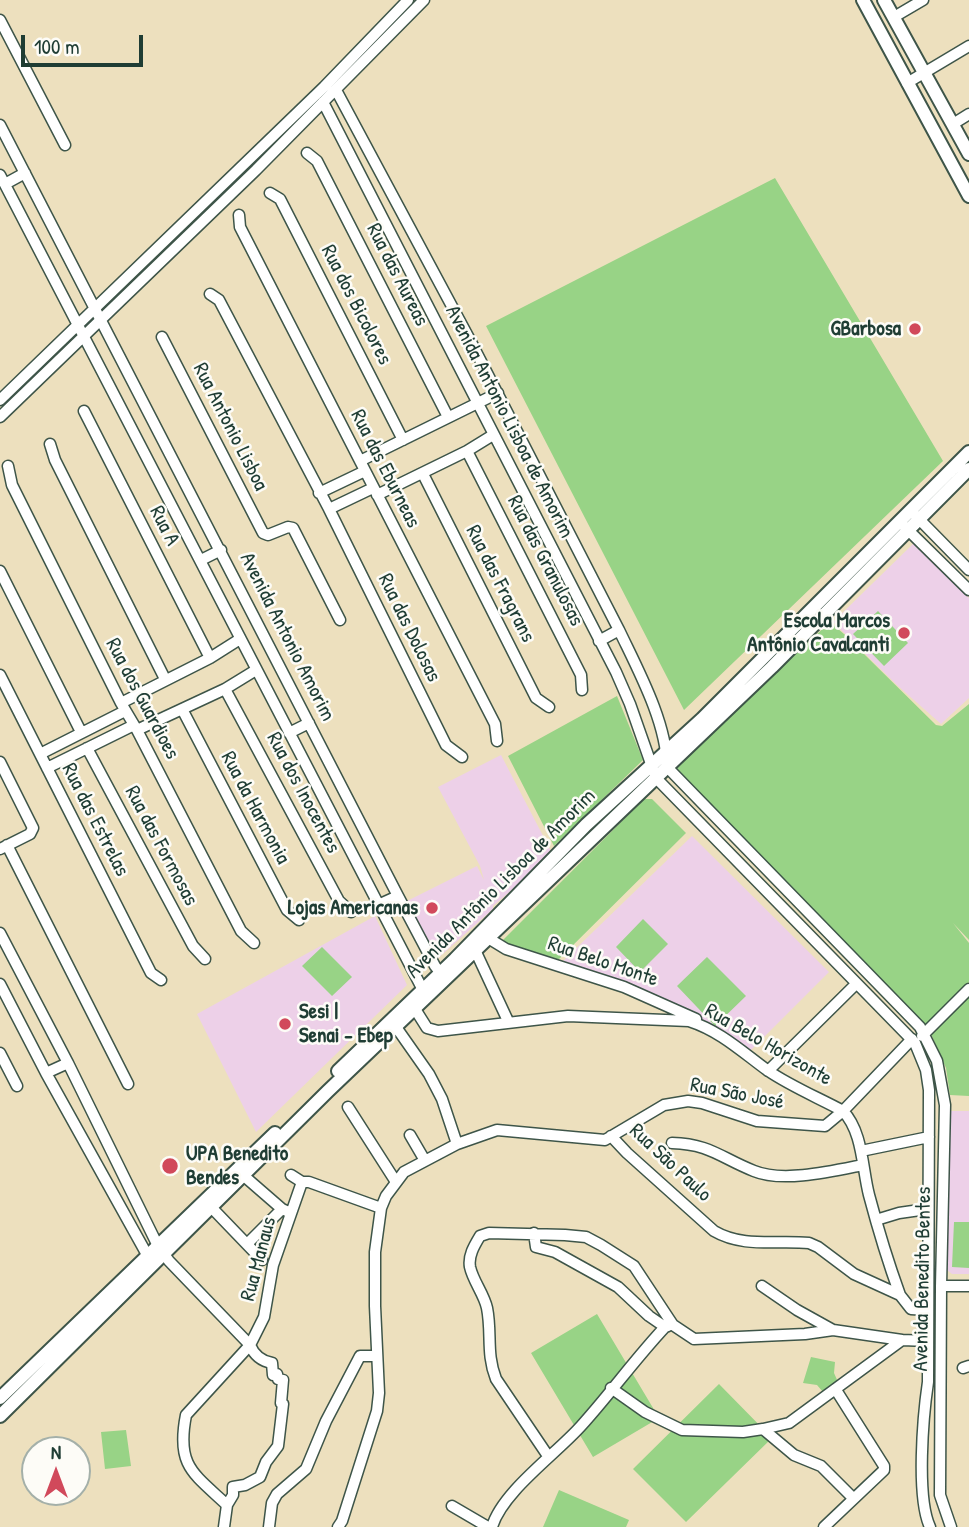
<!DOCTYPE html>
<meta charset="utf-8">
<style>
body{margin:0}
#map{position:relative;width:969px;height:1527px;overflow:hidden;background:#ede0be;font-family:"Patrick Hand",sans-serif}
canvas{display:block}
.north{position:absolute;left:21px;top:1436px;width:70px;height:70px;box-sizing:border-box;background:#fdfcf7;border:2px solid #a4b0a9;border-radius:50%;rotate:0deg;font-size:19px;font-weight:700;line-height:28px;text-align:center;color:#1f3d34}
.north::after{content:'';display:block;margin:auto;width:24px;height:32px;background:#d1495b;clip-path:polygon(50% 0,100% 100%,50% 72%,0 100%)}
.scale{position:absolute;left:21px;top:35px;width:122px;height:32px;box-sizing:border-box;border:4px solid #1f3d34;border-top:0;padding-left:9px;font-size:21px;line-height:24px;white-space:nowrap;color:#1f3d34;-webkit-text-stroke:5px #fdfcf7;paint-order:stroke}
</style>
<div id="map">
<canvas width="969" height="1527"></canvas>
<div class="north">N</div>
<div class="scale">100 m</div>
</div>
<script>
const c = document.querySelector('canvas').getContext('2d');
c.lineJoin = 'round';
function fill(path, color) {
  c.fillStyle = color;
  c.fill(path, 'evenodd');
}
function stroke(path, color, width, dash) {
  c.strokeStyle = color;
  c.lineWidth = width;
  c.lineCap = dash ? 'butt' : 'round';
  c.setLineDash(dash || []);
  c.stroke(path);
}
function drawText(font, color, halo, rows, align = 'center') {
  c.font = font + ' "Patrick Hand",sans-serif';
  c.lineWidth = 5;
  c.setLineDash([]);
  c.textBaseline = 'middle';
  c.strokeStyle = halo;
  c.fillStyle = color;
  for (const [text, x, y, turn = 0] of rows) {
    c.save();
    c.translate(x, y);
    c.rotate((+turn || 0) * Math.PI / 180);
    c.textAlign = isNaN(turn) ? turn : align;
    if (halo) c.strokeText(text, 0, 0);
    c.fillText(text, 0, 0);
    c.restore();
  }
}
fill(new Path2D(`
 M914,543L969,598V698L941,724L898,686L833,622Z
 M501,755L553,855L493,906V909L435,961L405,902L477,866L484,880L480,866L438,787Z
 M692,836L829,972L749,1052L707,1023L563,961Z
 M375,916L407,985L256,1132L197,1014Z
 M950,1111H969V1274H952L947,1270Z`), '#edd0e8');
fill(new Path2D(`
 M775,178L943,461L684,710L486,326Z
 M878,611L908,643L884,666L853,634Z
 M830,622L858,646L857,650L863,653L936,725L942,726L969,704V940L953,923L969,943V982L925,1027L671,770Z
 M617,696L643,760L554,846L508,756Z
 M644,799H652L686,833L555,963L502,941Z
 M643,919L668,944L640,972L616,947Z
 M322,947L352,977L332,996L302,966Z
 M707,957L746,996L715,1026L677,986Z
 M969,995V1096L950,1095L946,1068L931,1034L933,1029Z
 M954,1222H969V1268L952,1267Z
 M597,1314L659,1418L593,1457L531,1353Z
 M811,1357L835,1362L834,1373L838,1382L823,1392L817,1385L803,1383Z
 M719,1384L772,1438L686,1522L633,1469Z
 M126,1430L131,1466L105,1469L101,1432Z
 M559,1490L629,1520L626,1527H543Z`), '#98d386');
const minor = new Path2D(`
 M894,17L923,0
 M0,20L65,145
 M907,83L969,46
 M336,90L470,340L619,630C638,670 667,723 667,767L920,1027L937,1061L945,1105L941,1286L940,1495L951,1527
 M323,102L616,672L630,704L656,778L915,1043L926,1070L929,1090L928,1382C923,1416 916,1497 930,1527
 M953,124L969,114
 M0,125L398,896L435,966L443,976
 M307,153L317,161L448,417
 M0,175L425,994
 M5,184L25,173
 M270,193L280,199L403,440
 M239,215L240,227L495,724L497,741
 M210,294L219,300L329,509L446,745L462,757
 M162,337L263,533L268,535L288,527L293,528L340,620
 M0,400L324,87L408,0
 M84,411L210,658
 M0,417L256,170L424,0
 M50,444L55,460L165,679
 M467,451L581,675L582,690
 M360,461L498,393
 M8,466L12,485L121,703L137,730L241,931L254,943
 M423,474L536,698L549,707
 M319,493L365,471
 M377,495L467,451L493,435
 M329,509L373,488
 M915,515L969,570
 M903,525L969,590
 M201,560L221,550
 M0,571L81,732
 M599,641L619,630
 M0,675L151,973L161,980
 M225,689L339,901L351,912
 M121,703L210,658L240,639
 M182,709L287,910L299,920
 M137,730L225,689L256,670
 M289,733L309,723
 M87,748L193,946L205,959
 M40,754L125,711
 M0,762L33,828L30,834L0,849
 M47,768L134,725
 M7,845L128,1084
 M378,905L398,896
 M0,933L68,1063L158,1246L169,1261L250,1345C254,1355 261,1361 272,1363L273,1375L277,1374L278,1379L283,1380L281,1403L283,1404L278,1446L266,1462L260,1477L245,1485L233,1487V1495L227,1505
 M488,938L506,949L624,987L696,1019
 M475,950L508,1021
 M0,984L46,1073L150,1260
 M415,1009L427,1028L438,1031L568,1016L689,1021C720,1031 741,1051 767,1070C790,1086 819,1098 843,1111C863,1132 862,1168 869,1195C878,1229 888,1262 900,1295L911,1309L927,1310
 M396,1027L429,1074L442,1099L457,1144
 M922,1036L969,989
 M0,1053L17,1086
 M768,1071L856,984
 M46,1073L68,1063
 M348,1107L396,1182
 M410,1135L424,1159
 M611,1136L627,1153L714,1231C743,1248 776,1240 809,1243L818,1247L854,1274L900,1295
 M672,1143C710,1144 721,1158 754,1171C783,1183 833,1171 863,1165
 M861,1151L929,1137
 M291,1175L302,1182H309L381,1208
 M244,1176L282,1209L291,1213
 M211,1207L262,1260
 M876,1220L899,1213L927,1209
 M534,1233L536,1247L555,1252L618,1287L649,1316L665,1327L668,1326
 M247,1244L282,1209
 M762,1286L797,1310L833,1330
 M941,1286H969
 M963,1368L969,1366
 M611,1388L645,1412L682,1430L743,1432L763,1429L789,1423L902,1340
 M763,1429L794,1455L821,1466L853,1498
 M548,1456L496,1379C486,1354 492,1333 487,1308C484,1294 473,1281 470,1267C468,1256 474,1246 480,1236L489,1233L565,1235L586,1237L601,1245L634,1266L673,1325L694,1339L805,1334L833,1330L902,1340L928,1341
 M452,1506L488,1527
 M224,1527L227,1505C193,1473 176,1466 186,1415L250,1345L264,1317L273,1265L302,1182
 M269,1527L272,1503L277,1494L306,1469L326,1421L360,1356H377
 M338,1527L342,1521L377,1411L379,1393L375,1306V1252L381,1208L386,1196L404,1172L457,1144L497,1130L605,1140L664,1105L688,1101L702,1103L757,1121L825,1126L843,1111L912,1039
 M492,1527C502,1492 556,1454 581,1426C610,1394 635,1359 665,1327
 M824,1527L884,1470V1466L836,1390`);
const major = new Path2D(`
 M863,0L969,196
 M884,0L969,154
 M338,1071L455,959L586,825L702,719L969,452
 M0,1398L275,1133
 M0,1416L328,1091L772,667L969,469`);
stroke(minor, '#3e5549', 13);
stroke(major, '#3e5549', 16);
stroke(minor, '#fff', 10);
stroke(major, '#fff', 12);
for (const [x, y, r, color] of [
 [915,329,7,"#d1495b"],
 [904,633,7,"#d1495b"],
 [432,908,7,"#d1495b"],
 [285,1024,7,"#d1495b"],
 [170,1166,9,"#d1495b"]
]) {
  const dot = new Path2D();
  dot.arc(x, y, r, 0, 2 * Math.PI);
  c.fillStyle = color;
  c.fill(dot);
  stroke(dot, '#fdfcf7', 2.5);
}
drawText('21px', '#1f3d34', '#fdfcf7', [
 ["Rua das Aureas",397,275,63],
 ["Rua dos Bicolores",356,305,63],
 ["Avenida Antonio Lisboa de Amorim",509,422,63],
 ["Rua Antonio Lisboa",230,427,63],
 ["Rua das Eburneas",385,469,63],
 ["Rua A",164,526,63],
 ["Rua das Granulosas",545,561,63],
 ["Rua das Fragrans",500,584,63],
 ["Rua das Dolosas",409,628,64],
 ["Avenida Antonio Amorim",287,637,63],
 ["Rua dos Guardioes",142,699,62],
 ["Rua dos Inocentes",303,793,62],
 ["Rua da Harmonia",255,808,62],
 ["Rua das Estrelas",95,820,63],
 ["Rua das Formosas",161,846,62],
 ["Avenida Antônio Lisboa de Amorim",501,884,-45],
 ["Rua Belo Monte",603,962,19],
 ["Rua Belo Horizonte",768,1045,30],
 ["Rua São José",737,1094,11],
 ["Rua São Paulo",670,1163,43],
 ["Rua Manaus",259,1259,-75],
 ["Avenida Benedito Bentes",923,1279,-89]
]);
drawText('bold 21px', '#1f3d34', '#fdfcf7', [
 ["GBarbosa",901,329],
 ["Escola Marcos",890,621],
 ["Antônio Cavalcanti",890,645],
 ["Lojas Americanas",418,908],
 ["Sesi |",299,1012,"left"],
 ["Senai - Ebep",299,1036,"left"],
 ["UPA Benedito",186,1154,"left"],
 ["Bendes",186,1178,"left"]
], 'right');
</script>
